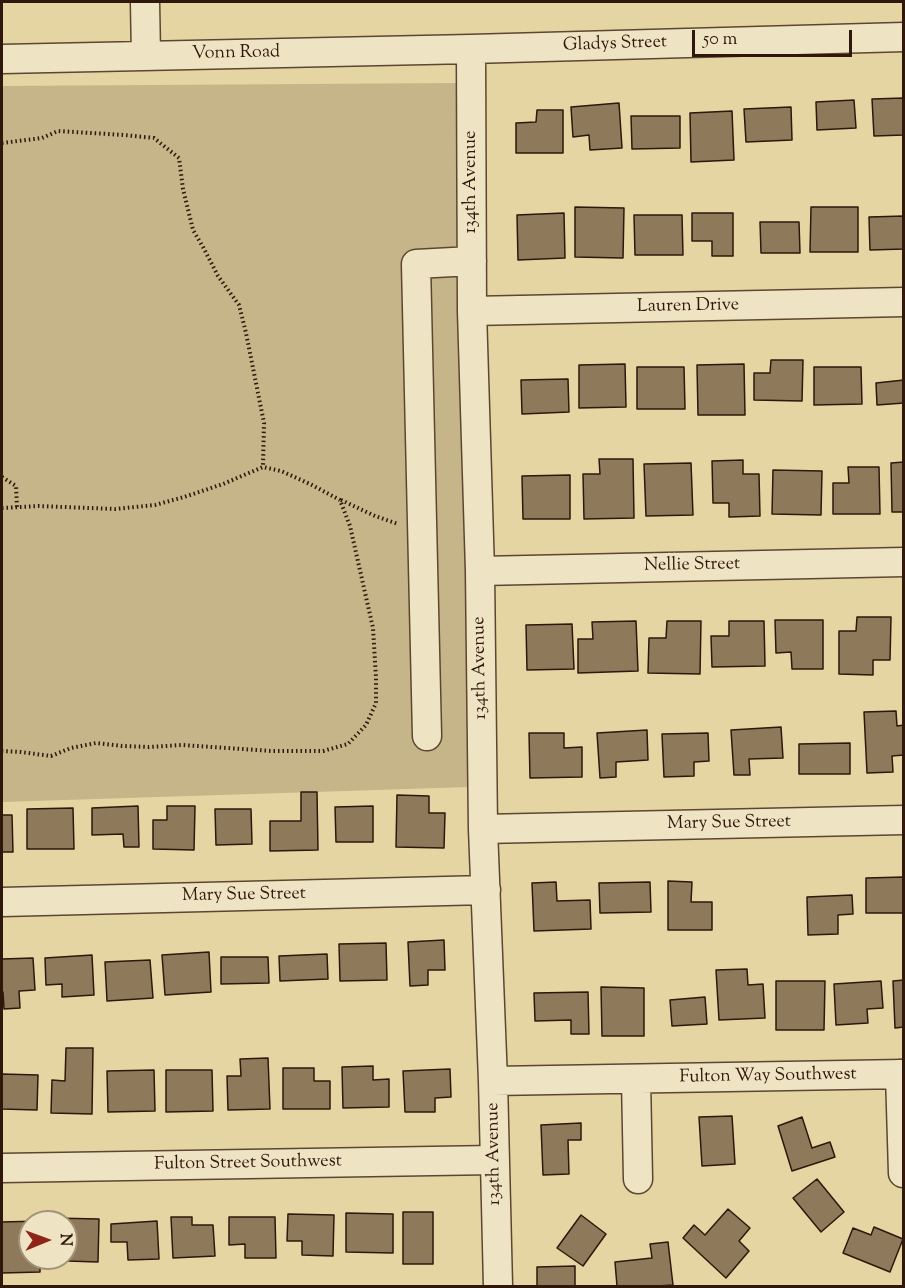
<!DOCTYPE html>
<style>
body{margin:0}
#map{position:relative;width:905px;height:1288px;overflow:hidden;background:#e5d5a2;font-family:"Sorts Mill Goudy",serif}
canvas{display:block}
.frame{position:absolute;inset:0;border:3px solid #2f170b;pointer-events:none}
.north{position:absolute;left:18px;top:1210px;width:60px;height:60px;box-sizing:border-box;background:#eee4c3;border:2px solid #a29279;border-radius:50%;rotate:89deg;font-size:16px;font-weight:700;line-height:24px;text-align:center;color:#2f170b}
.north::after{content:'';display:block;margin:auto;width:21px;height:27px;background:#8f2418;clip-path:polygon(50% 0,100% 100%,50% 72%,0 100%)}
.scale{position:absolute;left:692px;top:30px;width:160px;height:27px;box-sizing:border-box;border:3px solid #2f170b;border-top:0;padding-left:8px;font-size:18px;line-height:21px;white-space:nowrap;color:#2f170b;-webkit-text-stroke:4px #eee4c3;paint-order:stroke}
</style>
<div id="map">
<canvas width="905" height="1288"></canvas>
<div class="frame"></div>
<div class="north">N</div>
<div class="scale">50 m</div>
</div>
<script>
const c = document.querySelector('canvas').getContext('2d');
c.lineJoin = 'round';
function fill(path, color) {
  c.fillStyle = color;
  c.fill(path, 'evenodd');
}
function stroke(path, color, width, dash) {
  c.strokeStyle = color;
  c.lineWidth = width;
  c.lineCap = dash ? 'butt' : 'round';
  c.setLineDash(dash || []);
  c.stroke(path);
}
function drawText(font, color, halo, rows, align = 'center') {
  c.font = font + ' "Sorts Mill Goudy",serif';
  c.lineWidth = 6;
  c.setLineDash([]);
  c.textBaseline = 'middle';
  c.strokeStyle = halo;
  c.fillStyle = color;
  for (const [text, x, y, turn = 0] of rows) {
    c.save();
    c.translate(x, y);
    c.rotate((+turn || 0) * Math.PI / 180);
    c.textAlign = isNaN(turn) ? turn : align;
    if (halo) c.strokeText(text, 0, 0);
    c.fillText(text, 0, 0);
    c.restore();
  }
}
fill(new Path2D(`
 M457,83L470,787L2,802V86Z`), '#c6b588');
const building = new Path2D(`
 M904,98V135L874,136L872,99Z
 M854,100L856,128L817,130L816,102Z
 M619,103L622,148L590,150L589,135L573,137L571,107Z
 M791,107L792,140L746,142L744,109Z
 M537,110H563V153H516V123L536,122Z
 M732,111L734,160L691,162L690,113Z
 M631,116H680V148L632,149Z
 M575,207L624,208L623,258L575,257Z
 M811,207H858V252H810Z
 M564,213L565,258L518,260L517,215Z
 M692,213H733V256H712V241H692Z
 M634,215H682L683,255H635Z
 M904,216V249L870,250L869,217Z
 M760,222H799L800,253H761Z
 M771,360H803L802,401L754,400V373H770Z
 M625,364L626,407L579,408V365Z
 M744,364L745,415H698L697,365Z
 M637,367H684L685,409H637Z
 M814,367H861L862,404L814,405Z
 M568,379L569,412L522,414L521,380Z
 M904,380V403L877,405L876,383Z
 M599,459H633L634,518L584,519L583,474H600Z
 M743,460V474H759L760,516L729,517V503H713L712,461Z
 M904,462V512H892L891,463Z
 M691,463L693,515L646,516L644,464Z
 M848,467H879L880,514H833V483H849Z
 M773,470L822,471L821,515L772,514Z
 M570,475V519H523L522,476Z
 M857,617H891L890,660H873V675L839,674V631H856Z
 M775,620H823V669H792L791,652L776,653Z
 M636,621L638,671L578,673V639H593L592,622Z
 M667,621H701L700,674L648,673L649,638H666Z
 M729,621H764L765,666L712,667L711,636H729Z
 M572,624L574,669L527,670L526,625Z
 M896,711L897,726L904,725V755L892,756L893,772L867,773L864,712Z
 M781,727L783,758L749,759L750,775H734L731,730Z
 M647,730L648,760L616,762V777L600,778L597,733Z
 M529,733H564V748L582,747V777L530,778Z
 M708,733L709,761L694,762V776L664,777L662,734Z
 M850,743V774H799V744Z
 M301,792H317L318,850L270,851V821H301Z
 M397,795L429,796V813H445L444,848L396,847Z
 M138,806L139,847H124L123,834L92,835V808Z
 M167,806H195L194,850L153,849V820H167Z
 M373,806V842H336L335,807Z
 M73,808L74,849H27V809Z
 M215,809H251L252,844L216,845Z
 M2,815H12L13,852H2Z
 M904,877V913H866V878Z
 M668,881L692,882L691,902H712V930H668Z
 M556,882L557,901L590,900L591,929L534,931L532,883Z
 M650,882L651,912L600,913L599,883Z
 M852,895L853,914L838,915V934L808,935L807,897Z
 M444,940L445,970H428V985L410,986L408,942Z
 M386,943L387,980L340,981L339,944Z
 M209,952L211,992L165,995L162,955Z
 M327,954L328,979L280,981L279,956Z
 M92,955L94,995L62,997V984L46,985L45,958Z
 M221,957H268L269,983L221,984Z
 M33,958L35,990L19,991L20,1008L4,1009L3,992H2V959Z
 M150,960L153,998L107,1001L105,962Z
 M747,969L748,985L763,984L765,1018L719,1020L716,970Z
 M904,980V1027L895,1028L893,981Z
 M776,981H825L824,1030H776Z
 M881,981L883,1008L867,1009L868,1023L836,1025L834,984Z
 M601,987L644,988V1036H602Z
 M588,992L589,1034H571V1020L535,1021L534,993Z
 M705,997L707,1024L672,1026L670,1000Z
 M66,1048H93L92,1114L51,1113L52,1080L65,1081Z
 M268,1058L270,1109L228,1110L227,1076H241L240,1059Z
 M373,1066V1080L389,1079V1107L343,1108L342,1067Z
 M283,1068H314V1081H330V1109H283Z
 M450,1069L451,1097L435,1098V1112H405L403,1071Z
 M154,1070L155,1111L108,1112L107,1071Z
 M166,1070H212L213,1111L166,1112Z
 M2,1074L38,1075L37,1110L2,1109Z
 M732,1116L735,1164L702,1166L699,1117Z
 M802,1117L812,1148L830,1142L835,1157L792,1171L778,1126Z
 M581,1123V1140H568L569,1174L543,1175L541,1125Z
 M817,1179L844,1212L821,1232L793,1198Z
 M728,1209L750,1228L739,1241L749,1251L726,1278L683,1238L694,1225L705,1235Z
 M403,1212H433V1264H403Z
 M346,1213L393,1214V1253L346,1252Z
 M288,1214L334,1215L333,1256L302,1255V1241H287Z
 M581,1215L606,1234L583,1266L557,1248Z
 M171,1217H192V1225H213L215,1256L173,1258Z
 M229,1217H275L276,1258H245V1244L229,1245Z
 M53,1218L99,1219L98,1262L67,1261L66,1222H53Z
 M39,1221L30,1222V1258H40V1272L2,1273V1222Z
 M157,1221L159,1259L128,1260L127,1242H111V1224Z
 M874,1227L903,1239L890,1272L843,1253L853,1228L871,1235Z
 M668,1242L673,1285L658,1286H617L615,1262L652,1258L650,1244Z
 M575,1266V1286H537V1267Z`);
fill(building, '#8e7a5a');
stroke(building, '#2f170b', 1.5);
const minor = new Path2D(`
 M145,2L146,56
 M471,49L472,311L480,571L483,829L493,1081L498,1286
 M2,59L471,49L904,37
 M472,311L904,302
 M480,571L904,562
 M427,736L416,264L472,261
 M483,829L904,820
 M2,902L486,890
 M900,1074L903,1173
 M636,1079L638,1179
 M493,1081L904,1074
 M2,1168L494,1160`);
stroke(minor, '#5c4631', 31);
stroke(new Path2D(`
 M2,143L42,138L58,131L124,135L154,138L179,158L183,189L193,230L203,247L218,276L239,305L246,333L264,423L263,466
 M2,477L16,486L17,507
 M341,500L375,516L398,524
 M2,508L38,506L115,509L155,505L184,497L223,484L263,467L281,471L310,484L340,500L350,526L373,628L376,678V703L366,725L348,744L323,751H272L182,745L149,747L122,746L96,743L71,748L51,756L21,752L2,751`), '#2f170b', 4, [1.5, 3]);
stroke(minor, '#eee4c3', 28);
drawText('18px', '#2f170b', '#eee4c3', [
 ["Gladys Street",615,45,-2],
 ["Vonn Road",236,54,-1],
 ["134th Avenue",472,182,-90],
 ["Lauren Drive",688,307,-1],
 ["Nellie Street",692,566,-1],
 ["134th Avenue",481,668,-91],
 ["Mary Sue Street",729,824,-1],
 ["Mary Sue Street",244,896,-1],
 ["Fulton Way Southwest",768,1077,-1],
 ["134th Avenue",495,1154,-91],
 ["Fulton Street Southwest",248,1164,-1]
]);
</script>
